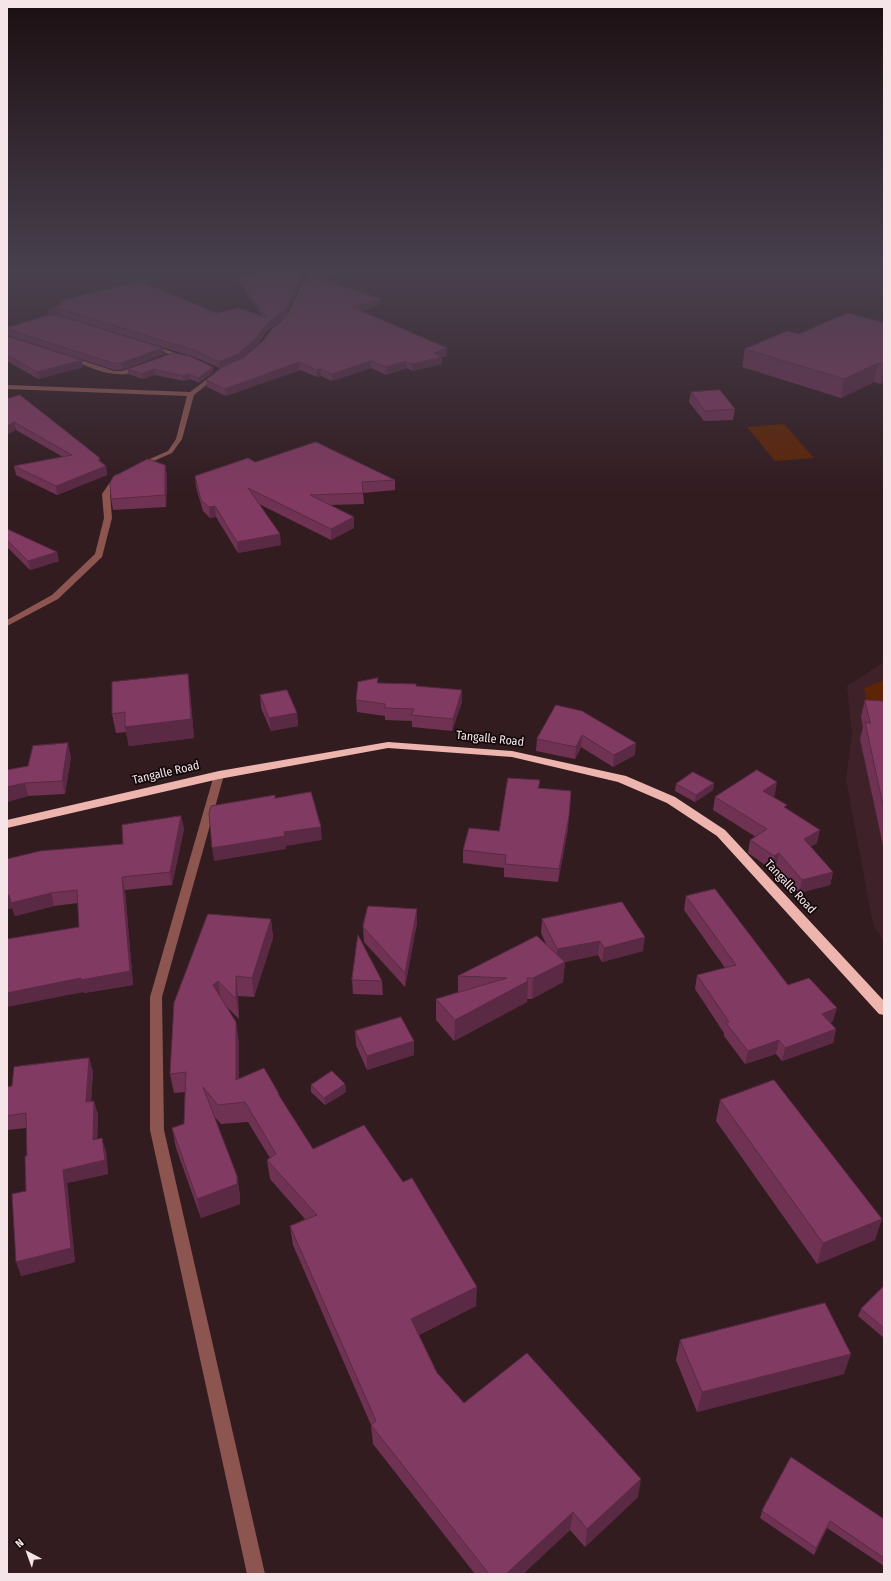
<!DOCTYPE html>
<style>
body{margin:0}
#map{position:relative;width:891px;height:1581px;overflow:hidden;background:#321c20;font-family:"Fira Sans Condensed",sans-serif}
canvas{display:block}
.frame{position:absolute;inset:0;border:8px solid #f5e5e8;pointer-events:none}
.north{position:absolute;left:8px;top:1533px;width:40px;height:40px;-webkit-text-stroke:3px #13090b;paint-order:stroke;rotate:319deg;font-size:11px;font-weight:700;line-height:16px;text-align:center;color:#f5e5e8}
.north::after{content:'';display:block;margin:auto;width:14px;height:18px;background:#f5e5e8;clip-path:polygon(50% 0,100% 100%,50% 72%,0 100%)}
</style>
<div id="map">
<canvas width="891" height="1581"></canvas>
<div class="frame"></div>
<div class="north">N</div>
</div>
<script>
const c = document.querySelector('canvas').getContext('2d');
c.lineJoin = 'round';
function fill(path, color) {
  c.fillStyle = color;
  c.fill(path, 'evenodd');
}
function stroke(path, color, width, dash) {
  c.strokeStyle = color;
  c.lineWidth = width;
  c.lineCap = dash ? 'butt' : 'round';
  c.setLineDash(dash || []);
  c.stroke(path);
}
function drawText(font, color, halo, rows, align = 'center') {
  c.font = font + ' "Fira Sans Condensed",sans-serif';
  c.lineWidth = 3.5;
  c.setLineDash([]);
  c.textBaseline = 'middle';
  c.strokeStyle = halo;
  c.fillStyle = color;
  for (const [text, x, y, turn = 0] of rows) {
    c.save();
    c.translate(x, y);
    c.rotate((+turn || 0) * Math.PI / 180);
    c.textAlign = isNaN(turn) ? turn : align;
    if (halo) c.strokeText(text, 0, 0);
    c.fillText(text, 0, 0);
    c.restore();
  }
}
fill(new Path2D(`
 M884,662V942L873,924L846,779L852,734L847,686Z`), '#3f2229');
fill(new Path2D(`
 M784,424L814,458L775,461L747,427Z
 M884,680V778L864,688Z`), '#5d2405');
fill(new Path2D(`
 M312,274H317L307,284L295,311L285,323H281L280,322L290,311L302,284Z
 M149,345H153L178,354L163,358V356L169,354L149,347Z
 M68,357H72L114,371H122L140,365L143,367C120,384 91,367 68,359Z
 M215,373L220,374L194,395L182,439L172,453L140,467L138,466V464L168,451L176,439L187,396L7,389V385L190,392Z
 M117,474L120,476L110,494L112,518L102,557L58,599L7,626V620L52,595L95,554L104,518L102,494L115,475Z
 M219,772L224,775L162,997L164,1130L265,1574H247L150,1130V997L214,775Z`), '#8d5550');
fill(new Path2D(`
 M388,742L512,751L626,776L675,797L725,830L884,1001V1015L879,1014L717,836L667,803L618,782L512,757L388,748L219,779L7,828V820L219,771Z`), '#eeb5af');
fill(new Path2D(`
 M263,274H301L302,279L287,315L267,331L258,344L240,359L243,358L263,341L292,312L315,277L381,299V305L362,311L447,348V356L442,357V364L412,371L407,368L386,375L371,368L332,381L321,376L317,377L300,370L226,396L207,387L206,380L220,368L194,357L58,315H50L164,354L122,370H114L7,335V328L49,315L48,309L60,305L217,313L262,316L239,282L238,276Z
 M884,323V382L880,384L874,382L841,398L742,367L745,349L798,334Z
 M7,336L83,367L38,379L7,361Z
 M174,353L213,372L199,383L190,379L184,381L155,375L143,379L128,374V369Z
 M691,392L735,409L733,420L704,421L689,402Z
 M7,399L100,458V461L106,466L107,475L57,495L16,475L14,466L63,457L16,430Z
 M255,462L395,480V490L363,493L364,504L330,505L354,517V528L331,540L259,504L281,545L238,553L216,517L210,518L203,511L196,487L195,476Z
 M165,465L167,476L166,507L113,510L111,499Z
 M7,529L57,552L59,561L30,570L8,548H7Z
 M378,678V683L416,686L462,702L452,731L412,727V721L385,720V716L357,712L356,700Z
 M190,692L194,738L129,746L126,732L116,733L112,714Z
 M260,695L297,713L298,726L271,731L261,708Z
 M865,700L884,701V850L860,739L863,727L861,717Z
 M556,705L635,755L613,767L581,747L575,759L536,751L537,739Z
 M71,757L65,794L28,796L7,802L28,766Z
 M540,780L539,788L568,829L558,882L504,877V868L463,863V850L499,831Z
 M714,783L713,790L695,802L675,791L676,784Z
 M775,795L772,797L786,808L817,843L810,847L833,872L830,885L799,893L776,866L771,869L748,853L750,840L756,837L713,810L715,797Z
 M181,816L184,829L172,885L125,890L133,985L84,993L79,927L78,903L54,906L15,916L12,908L7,909V859L123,844Z
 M686,896L788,985L833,1021L830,1023L836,1029L833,1043L782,1061L776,1054L745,1064L724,1036V1033L695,989L697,975L725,968L684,910Z
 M271,919L273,938L254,997L238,996L239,1019L225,1005L239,1042V1079L279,1094L280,1097L313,1149L476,1306L419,1335L437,1373L464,1403L638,1497L585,1547L570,1530L523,1574H475L373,1444L371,1425L293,1245L290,1226L305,1219L270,1179L267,1160L270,1158L248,1122L221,1124L213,1115L237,1176L240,1196V1204L201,1218L176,1148L172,1128L184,1124L185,1092L174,1093L170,1074L174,1003Z
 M542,919L643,951L602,962L598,955L565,962L563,982L532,999H527V1002L454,1041L436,1020V999L458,992V976L547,946L541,933Z
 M417,923L405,987L364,942L363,927Z
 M352,980L382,981L383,995L353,994Z
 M355,1031L414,1041V1055L367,1070L356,1045Z
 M89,1058L93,1072L91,1101L98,1114L97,1139L106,1152L108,1174L67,1183L75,1262L21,1276L26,1191L27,1156L26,1128L7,1130V1087L12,1086Z
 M345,1084L346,1092L325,1105L311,1092V1085Z
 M720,1100L875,1240L817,1264L716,1121Z
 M884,1286V1338L858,1316L861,1309Z
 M680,1340L844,1374L697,1412L676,1360Z
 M762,1511L884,1519V1566L827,1528L814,1555L760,1518Z`), '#6f3253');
fill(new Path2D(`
 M301,274L302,279L287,315L267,331L258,344L238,361L220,368L219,362L257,337Z
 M315,274H341L315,277Z
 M381,299V305L353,313L352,307Z
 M57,308L58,315H49L48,309Z
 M163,348L164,354L122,370L121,363Z
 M447,348V356L442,357V364L412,371V364L434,353Z
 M82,360L83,367L38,379L37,372Z
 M371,361V368L332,381V374Z
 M406,361L407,368L386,375V367Z
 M299,362L300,370L226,396L225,389Z
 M878,363L874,382L841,398L844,379Z
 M213,367V372L199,383L198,378Z
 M884,367V382L880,384Z
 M154,369L155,375L143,379L142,374Z
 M321,369V376L317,377L316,370Z
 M189,374L190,379L184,381L183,376Z
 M14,422L16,430L7,435V426Z
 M165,465L167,476L166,507L165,495Z
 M106,466L107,475L57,495L56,486Z
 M215,506L216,517L210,518L209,507Z
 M354,517V528L331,540V529Z
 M280,534L281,545L238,553L237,542Z
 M57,552L59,561L30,570L28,561Z
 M188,674L190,692L194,738L129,746L125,727Z
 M462,690V702L452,731L453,719Z
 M297,713L298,726L271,731L269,718Z
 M582,735L581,747L575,759L576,747Z
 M68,743L71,757L65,794L62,781Z
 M636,743L635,755L613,767L614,755Z
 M777,782L775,795L760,804L763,791Z
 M25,783L28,796L7,802V787Z
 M714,783L713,790L695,802L696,795Z
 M571,791L568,829L558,882L559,869Z
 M181,816L184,829L172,885L170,872Z
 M321,827L322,840L286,846V849L214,861L212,848L284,832Z
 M820,830L817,843L801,852L804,839Z
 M779,853L776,866L771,869L774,856Z
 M833,872L830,885L799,893L802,880Z
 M122,877L125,890L133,985L84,993V992L7,1007V993L81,978Z
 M51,893L54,906L15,916L12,908L7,909V895Z
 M417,909V923L405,987V973Z
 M271,919L273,938L254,997L252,978Z
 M645,937L643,951L602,962L604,948Z
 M600,941L598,955L565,962L563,982L532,999L533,978L556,964L557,949Z
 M236,976L238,996L239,1019L236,999Z
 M218,981L221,1000L213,985Z
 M528,981L527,1002L454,1041L455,1020Z
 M837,1008L833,1021L819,1028L822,1014Z
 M236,1022L239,1042V1100L236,1080Z
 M836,1029L833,1043L782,1061L785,1048Z
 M779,1040L776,1054L745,1064L748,1051Z
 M414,1041V1055L367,1070V1056Z
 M89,1058L93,1072L90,1116L86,1102Z
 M345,1084L346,1092L325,1105L324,1098Z
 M94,1101L98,1114L97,1154L93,1140Z
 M102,1138L106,1152L108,1174L67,1183L75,1262L21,1276L16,1262L63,1170Z
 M237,1176L240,1196V1204L201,1218L197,1199Z
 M882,1219L875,1240L817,1264L823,1243Z
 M477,1287L476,1306L412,1338L411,1319Z
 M851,1354L844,1374L697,1412L702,1392Z
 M641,1479L638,1497L585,1547L587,1529Z
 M573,1512L570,1530L523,1574H506Z
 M830,1521L827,1528L814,1555L816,1548Z`), '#5a2944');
const building = new Path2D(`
 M263,274H301L286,309L267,324L257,337L238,354L219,362L194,350L57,308L48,309L61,305L60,301L139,281L217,313L238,308L267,318L238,276Z
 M309,275L381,299L352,307L447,348L434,353L442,357L412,364L406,361L386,367L371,361L332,374L321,369L316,370L299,362L225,389L206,380L222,367L243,358L263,341L273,328L292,312Z
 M848,313L884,323V365L878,363L844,379L745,349L787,331L798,334Z
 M48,315H57L163,348L121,363H113L7,329V328Z
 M7,336L82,360L37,372L7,355Z
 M174,353L189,356L213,367L198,378L189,374L183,376L154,369L142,374L128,369Z
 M720,390L735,409L705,411L691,392Z
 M20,395L100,458L98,460L106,466L56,486L14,466L72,455L14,422L7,426V399Z
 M316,442L395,480L362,482L363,493L310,495L354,517L331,529L248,488L280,534L237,542L215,506L209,507L201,500L195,476L248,458L255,462Z
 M148,459L165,465V495L111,499L110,483L113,477Z
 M7,529L57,552L28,561L7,540Z
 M188,674L191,719L125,727V712L112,714V682Z
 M378,678L377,683L416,684V686L462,690L453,719L411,715L414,709L385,708V704L356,700L358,682Z
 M287,690L297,713L269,718L260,695Z
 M865,700L884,701V810L865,722L870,723Z
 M556,705L582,711L636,743L614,755L582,735L576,747L537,739Z
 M68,743L62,781L25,783L7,787V770L28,766L33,746Z
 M757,770L777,782L763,791L787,805L784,807L820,830L804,839L833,872L802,880L779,853L774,856L750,840L767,829L715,797Z
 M693,772L714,783L696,795L676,784Z
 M508,778L540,780L538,788L571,791L569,816L559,869L505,864L506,855L463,850L469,828L499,831Z
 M311,792L321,827L284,832L285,836L212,848L209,813L211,806L275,795V798Z
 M181,816L170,872L122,877L130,971L81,980V978L7,993V939L79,927L77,890L51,893L11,903L9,895H7V859L40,851L123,844L122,825Z
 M715,889L788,985L809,978L837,1008L822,1014L836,1029L785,1048L779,1040L748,1051L726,1023L729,1022L697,975L736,965L686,896Z
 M622,902L645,937L604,948L600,941L557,949L542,919Z
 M368,906L417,909L405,973L363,927Z
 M208,914L271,919L252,978L236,976V999L218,981L213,985L236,1022V1080L264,1068L279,1094H278L313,1149L364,1125L403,1182L412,1178L477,1287L411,1319L437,1373L464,1403L527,1353L641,1479L587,1529L573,1512L506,1574H489L371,1425L376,1421L290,1226L317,1215L267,1160L276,1154L245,1102L218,1105L203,1087L237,1176V1184L197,1199L172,1128L184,1124L186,1072L170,1074L174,1003Z
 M358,935L382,981L352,980Z
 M537,936L565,962L533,978H527L528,981L455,1020L436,999L507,978L458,976Z
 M401,1017L414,1041L367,1056L355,1031Z
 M89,1058L86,1102L94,1101L93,1140L102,1138L105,1160L63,1170L71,1248L16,1262L12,1194L26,1191L25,1156H27L26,1113L7,1116V1087L12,1086L14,1067Z
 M332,1071L345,1084L324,1098L311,1085Z
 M774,1080L882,1219L823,1243L720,1100Z
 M884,1286V1328L861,1309Z
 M825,1303L851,1354L702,1392L680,1340Z
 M791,1457L884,1519V1558L830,1521L816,1548L762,1511Z`);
fill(building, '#813a61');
stroke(building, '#5a2944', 1);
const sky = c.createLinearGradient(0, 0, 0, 495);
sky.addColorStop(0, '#1c0f12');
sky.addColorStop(0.55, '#49404e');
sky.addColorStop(1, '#49404e00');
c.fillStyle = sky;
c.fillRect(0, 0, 891, 495);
drawText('12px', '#f5e5e8', '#13090b', [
 ["Tangalle Road",490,739,6],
 ["Tangalle Road",166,773,-13],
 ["Tangalle Road",790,887,47]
]);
</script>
